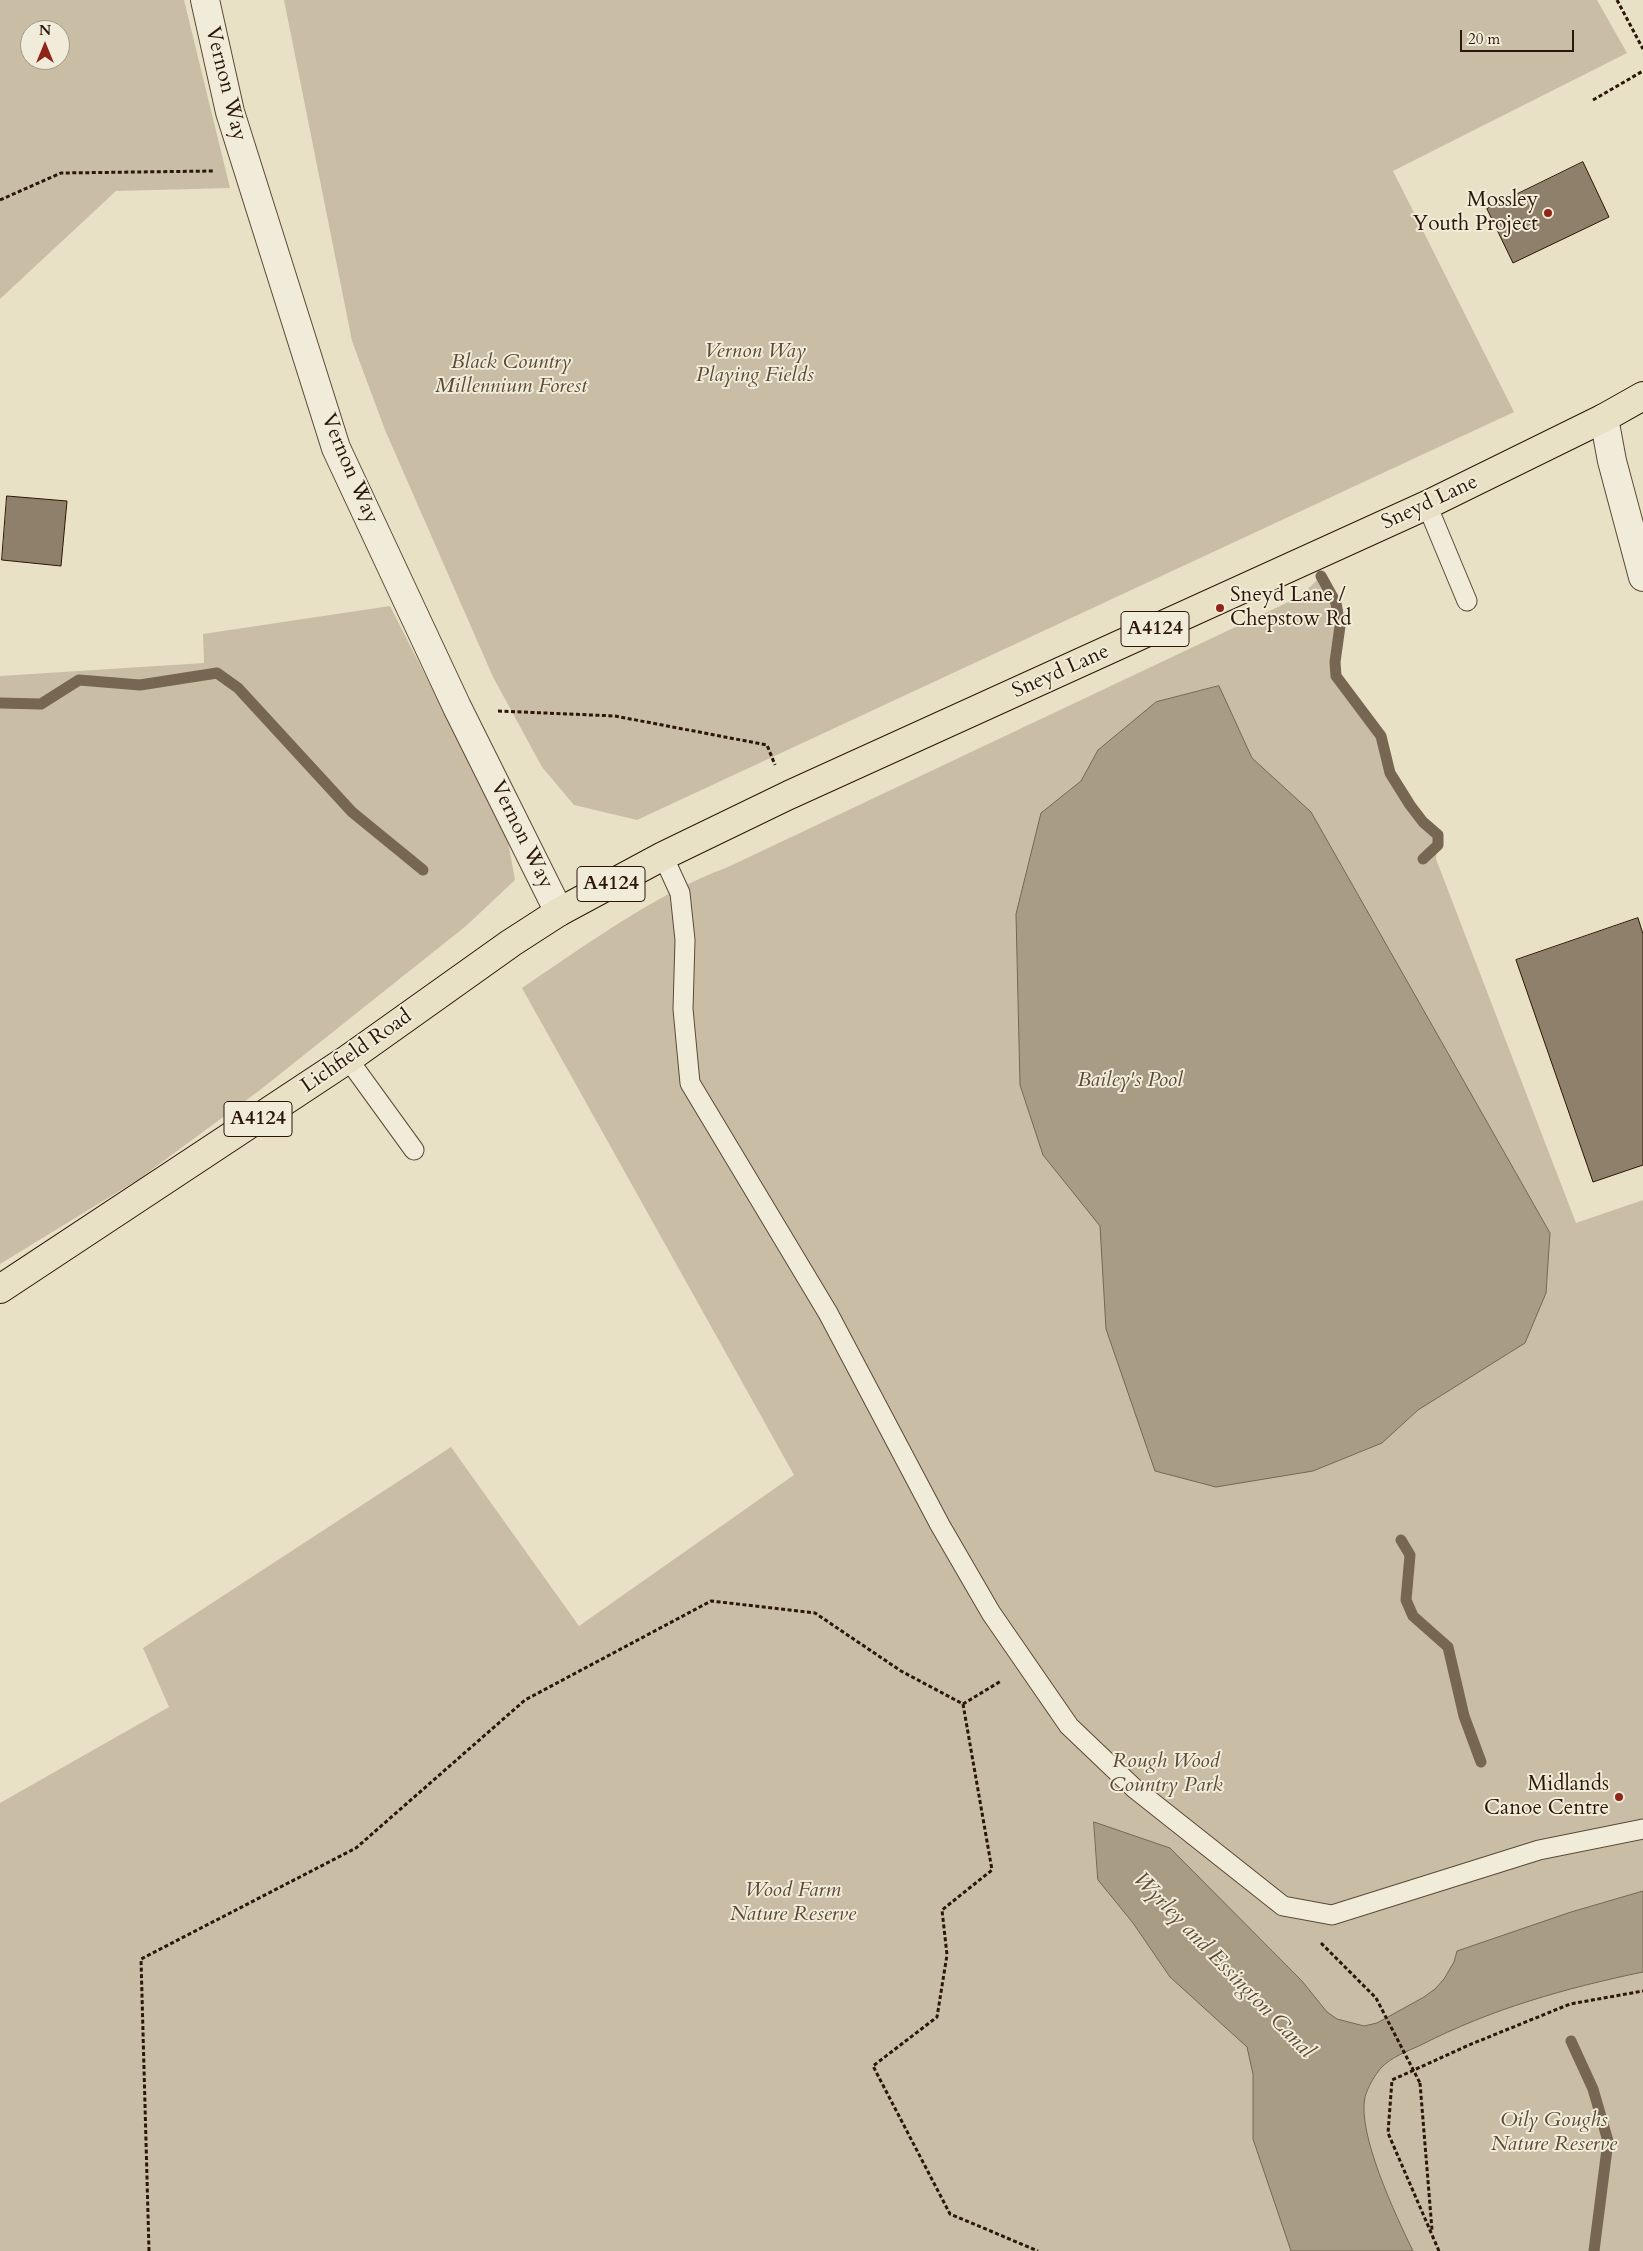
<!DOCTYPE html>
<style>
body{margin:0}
#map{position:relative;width:1643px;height:2251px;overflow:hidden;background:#e9e1c5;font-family:Cardo,serif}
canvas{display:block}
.north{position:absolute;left:20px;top:20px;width:50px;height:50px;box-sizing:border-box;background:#f1ecd9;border:1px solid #a29685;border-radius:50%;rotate:0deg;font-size:14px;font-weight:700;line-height:20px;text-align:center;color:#2c1607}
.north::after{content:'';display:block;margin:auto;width:18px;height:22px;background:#8f2418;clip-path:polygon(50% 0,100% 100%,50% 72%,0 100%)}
.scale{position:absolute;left:1460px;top:30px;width:114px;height:22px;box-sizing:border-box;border:2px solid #2c1607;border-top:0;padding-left:6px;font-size:15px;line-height:18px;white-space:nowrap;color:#2c1607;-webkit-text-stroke:4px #f1ecd9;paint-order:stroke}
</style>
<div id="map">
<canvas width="1643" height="2251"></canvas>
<div class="north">N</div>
<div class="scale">20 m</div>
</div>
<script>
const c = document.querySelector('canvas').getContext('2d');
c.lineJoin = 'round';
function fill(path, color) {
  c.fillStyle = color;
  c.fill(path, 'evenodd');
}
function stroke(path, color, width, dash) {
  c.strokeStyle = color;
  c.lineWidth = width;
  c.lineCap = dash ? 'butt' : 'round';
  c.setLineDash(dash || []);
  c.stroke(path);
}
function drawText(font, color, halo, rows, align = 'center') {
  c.font = font + ' Cardo,serif';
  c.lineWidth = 4;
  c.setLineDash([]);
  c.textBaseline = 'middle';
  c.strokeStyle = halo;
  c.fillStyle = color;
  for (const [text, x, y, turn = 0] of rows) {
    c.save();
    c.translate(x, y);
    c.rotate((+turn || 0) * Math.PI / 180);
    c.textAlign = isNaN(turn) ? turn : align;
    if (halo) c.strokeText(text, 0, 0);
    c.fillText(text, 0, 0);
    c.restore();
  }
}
fill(new Path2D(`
 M0,0H184L230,188L116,191L0,299ZM30,30H60V60H30Z
 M284,0H1597L1627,53L1393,171L1514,412L637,820L574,805L542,767L493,677L385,430L352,341Z
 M1321,576L1336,603L1340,626L1335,662L1336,676L1381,736L1390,773L1410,805L1423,822L1438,835L1436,859L1576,1223L1643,1200V2251H0V1803L169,1707L143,1648L451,1447L579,1626L794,1475L522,988C586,945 655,894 728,867L1301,596Z
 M390,606L507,836L515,880L466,926L260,1090L139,1179L0,1264V676L204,663L203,634Z`), '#c9bea5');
const water = new Path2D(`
 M1219,686L1252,758L1311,812L1550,1233L1546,1293L1525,1343L1418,1410L1382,1443L1313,1471L1216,1487L1155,1471L1106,1329L1100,1226L1043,1155L1020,1085L1016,914L1041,813L1081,781L1098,750L1156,702Z
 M1094,1822L1170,1848L1302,1981L1327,2012L1337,2019L1364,2026L1377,2023L1424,1997L1435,1989L1444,1979L1454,1962L1457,1951L1571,1912L1643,1891V1972C1566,1988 1491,2009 1421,2045C1408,2051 1391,2057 1381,2068C1374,2076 1368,2087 1365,2097C1357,2134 1396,2216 1413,2251H1291L1253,2139V2074L1247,2047L1170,1977L1133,1923L1098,1880Z`);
fill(water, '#a99c84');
stroke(water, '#776652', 1);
stroke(new Path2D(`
 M1321,576L1336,603L1340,626L1335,662L1336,676L1381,736L1390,773L1410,805L1423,822L1438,835V845L1423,859
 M0,703L41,704L79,680L140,685L217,673L238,688L352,812L423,870
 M1401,1540L1410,1555L1406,1600L1413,1616L1448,1647L1464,1716L1481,1762
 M1571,2041L1593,2089L1608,2141L1594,2251`), '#776652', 11);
const building = new Path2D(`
 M1583,162L1609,217L1513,263L1487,209Z
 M7,496L67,501L61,566L2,560Z
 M1638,918L1643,934V1165L1593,1182L1516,960Z`);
fill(building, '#8e806a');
stroke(building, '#2c1607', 1);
const service = new Path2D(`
 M1427,505L1467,601
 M663,856L680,893L685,940L683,1009L690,1083L828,1313L940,1525L991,1613L1069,1726L1134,1788L1283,1906L1332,1915L1539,1850L1643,1829
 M348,1059L414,1150`);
const minor = new Path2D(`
 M205,0L230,112L336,448L457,707L559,912
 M1604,418L1612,461L1643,577`);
const primary = new Path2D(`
 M0,1289L348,1059L511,943L559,912L663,856L789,795L1427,505L1604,418L1643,396`);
stroke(service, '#5b4936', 21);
stroke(minor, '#5b4936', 30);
stroke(primary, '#2c1607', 30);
stroke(new Path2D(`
 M1617,0L1643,49
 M1593,100L1643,71
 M0,200L61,173L214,171
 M498,711L615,716L767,745L775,765
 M963,1704L992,1870L942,1910L947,1955L937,2017L873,2066L950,2214L1038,2251
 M1321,1943L1376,1998
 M1420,2083L1432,2230
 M149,2251L141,1959L356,1848L525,1700L711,1601L815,1613L901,1671L963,1704L1001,1681
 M1439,2251L1388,2133L1392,2080L1469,2045L1570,2004L1643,1991`), '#2c1607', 3, [4, 2.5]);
stroke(service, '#f1ecd9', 19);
stroke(minor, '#f1ecd9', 28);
stroke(primary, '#e9e1c5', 28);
stroke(new Path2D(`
 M1376,1998L1420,2083`), '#2c1607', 3, [4, 2.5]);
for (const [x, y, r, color] of [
 [1548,213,5,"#8f2418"],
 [1220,608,5,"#8f2418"],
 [1619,1797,5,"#8f2418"]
]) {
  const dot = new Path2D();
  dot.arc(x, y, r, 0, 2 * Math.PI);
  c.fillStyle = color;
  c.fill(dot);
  stroke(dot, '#f1ecd9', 2);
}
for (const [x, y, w] of [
 [1155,629,68],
 [611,884,68],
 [258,1119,68]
]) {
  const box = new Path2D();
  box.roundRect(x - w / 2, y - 17.5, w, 35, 4);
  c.fillStyle = '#f1ecd9';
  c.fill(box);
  stroke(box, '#2c1607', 1);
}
drawText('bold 20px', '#2c1607', null, [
 ["A4124",1155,629],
 ["A4124",611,884],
 ["A4124",258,1119]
]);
drawText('21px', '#2c1607', '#f1ecd9', [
 ["Vernon Way",225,84,76],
 ["Vernon Way",349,469,67],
 ["Sneyd Lane",1430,503,-25],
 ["Sneyd Lane",1061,672,-24],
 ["Vernon Way",521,835,64],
 ["Lichfield Road",357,1052,-35]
]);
drawText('21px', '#2c1607', '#f1ecd9', [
 ["Mossley",1538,201],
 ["Youth Project",1538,225],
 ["Sneyd Lane /",1230,596,"left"],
 ["Chepstow Rd",1230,620,"left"],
 ["Midlands",1609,1785],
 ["Canoe Centre",1609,1809]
], 'right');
drawText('italic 21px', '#5b4836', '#f1ecd9', [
 ["Vernon Way",755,352],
 ["Playing Fields",755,376],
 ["Black Country",511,363],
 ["Millennium Forest",511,387],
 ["Bailey's Pool",1130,1081],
 ["Rough Wood",1166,1762],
 ["Country Park",1166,1786],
 ["Wood Farm",793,1891],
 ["Nature Reserve",793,1915],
 ["Oily Goughs",1554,2121],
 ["Nature Reserve",1554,2145]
]);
drawText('italic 22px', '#5e4c39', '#f1ecd9', [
 ["Wyrley and Essington Canal",1223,1966,46]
]);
</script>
